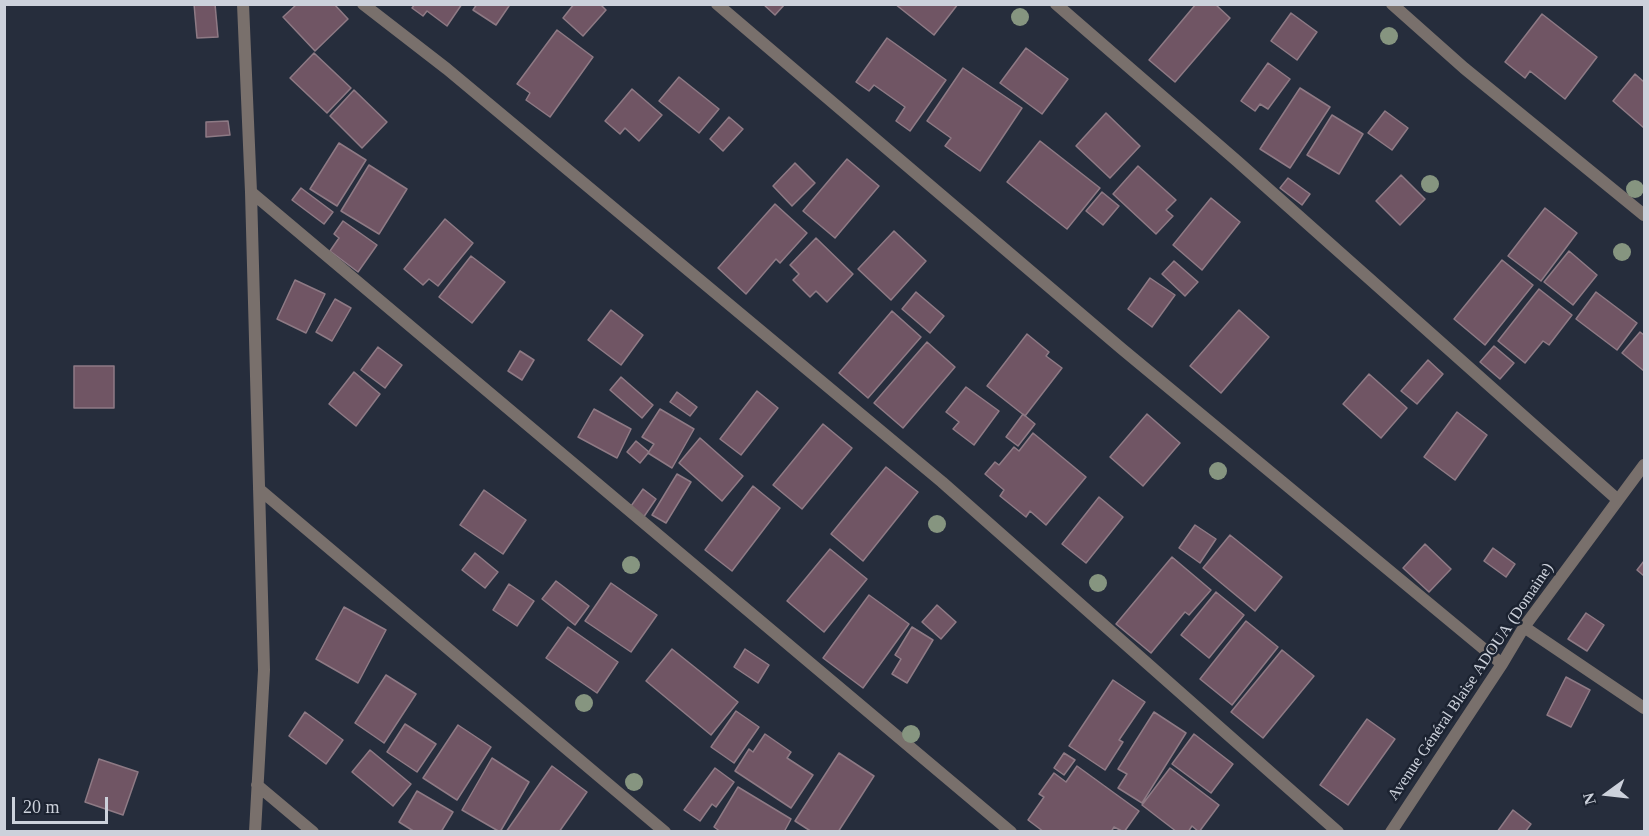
<!DOCTYPE html>
<meta charset="utf-8">
<style>
body{margin:0}
#map{position:relative;width:1649px;height:836px;overflow:hidden;background:#262d3c;font-family:Georgia,serif}
canvas{display:block}
.frame{position:absolute;inset:0;border:6px solid #ccd1db;pointer-events:none}
.north{position:absolute;left:1577px;top:764px;width:60px;height:60px;-webkit-text-stroke:4px #1c2331;paint-order:stroke;rotate:255deg;font-size:16px;font-weight:700;line-height:24px;text-align:center;color:#ccd1db}
.north::after{content:'';display:block;margin:auto;width:21px;height:27px;background:#ccd1db;clip-path:polygon(50% 0,100% 100%,50% 72%,0 100%)}
.scale{position:absolute;left:12px;top:797px;width:96px;height:27px;box-sizing:border-box;border:3px solid #ccd1db;border-top:0;padding-left:8px;font-size:18px;line-height:21px;white-space:nowrap;color:#ccd1db;-webkit-text-stroke:4px #1c2331;paint-order:stroke}
</style>
<div id="map">
<canvas width="1649" height="836"></canvas>
<div class="frame"></div>
<div class="north">N</div>
<div class="scale">20 m</div>
</div>
<script>
const c = document.querySelector('canvas').getContext('2d');
c.lineJoin = 'round';
function fill(path, color) {
  c.fillStyle = color;
  c.fill(path, 'evenodd');
}
function stroke(path, color, width, dash) {
  c.strokeStyle = color;
  c.lineWidth = width;
  c.lineCap = dash ? 'butt' : 'round';
  c.setLineDash(dash || []);
  c.stroke(path);
}
function drawText(font, color, halo, rows, align = 'center') {
  c.font = font + ' Georgia,serif';
  c.lineWidth = 5;
  c.setLineDash([]);
  c.textBaseline = 'middle';
  c.strokeStyle = halo;
  c.fillStyle = color;
  for (const [text, x, y, turn = 0] of rows) {
    c.save();
    c.translate(x, y);
    c.rotate((+turn || 0) * Math.PI / 180);
    c.textAlign = isNaN(turn) ? turn : align;
    if (halo) c.strokeText(text, 0, 0);
    c.fillText(text, 0, 0);
    c.restore();
  }
}
const building = new Path2D(`
 M194,4H215L218,37L197,38Z
 M297,4H334L348,19L315,51L283,17Z
 M415,4H462L447,26L427,11L423,16L412,8Z
 M477,4H506L509,6L496,25L473,10Z
 M574,4H600L606,10L583,36L563,18Z
 M763,4H785L775,15Z
 M895,4H958L934,35Z
 M1196,4H1215L1230,18L1175,82L1149,60Z
 M1291,13L1317,32L1297,60L1271,41Z
 M1542,14L1597,57L1565,99L1530,71L1525,78L1505,62Z
 M557,30L593,57L550,117L526,100L530,93L517,84Z
 M887,38L946,80L910,131L896,121L905,107L874,85L869,91L856,82Z
 M1026,48L1068,79L1042,114L1000,83Z
 M314,53L351,88L327,113L290,78Z
 M1268,63L1290,79L1268,109L1260,104L1255,111L1241,101Z
 M963,68L1022,108L980,171L945,146L951,138L927,121Z
 M1635,74L1644,82V128L1613,101Z
 M679,77L719,109L699,133L659,101Z
 M1300,88L1330,107L1290,168L1260,149Z
 M632,89L662,115L639,141L625,128L620,134L605,121Z
 M354,90L387,122L362,148L330,116Z
 M1385,111L1408,128L1392,150L1368,133Z
 M1106,113L1140,146L1110,178L1076,146Z
 M1332,115L1363,134L1339,174L1307,155Z
 M729,117L743,129L723,151L710,139Z
 M228,121L230,135L206,137V122Z
 M1040,141L1100,188L1067,229L1007,182Z
 M339,143L366,160L337,206L310,189Z
 M847,159L879,186L835,238L803,211Z
 M795,163L815,183L792,206L773,186Z
 M369,165L407,189L379,234L341,211Z
 M1138,166L1176,200L1166,210L1173,216L1156,234L1113,194Z
 M1401,175L1425,199L1400,225L1376,201Z
 M1288,178L1310,194L1302,205L1280,188Z
 M301,188L333,212L324,224L292,200Z
 M1102,192L1119,206L1103,225L1086,211Z
 M1211,198L1240,222L1202,270L1173,245Z
 M775,204L807,233L780,263L776,259L746,294L718,268Z
 M1545,208L1577,233L1541,281L1508,256Z
 M445,219L473,243L438,286L429,279L423,285L404,269Z
 M343,221L377,245L358,272L330,251L339,238L334,234Z
 M894,231L926,261L891,300L858,269Z
 M816,238L853,274L827,302L816,291L810,297L793,280L799,274L790,265Z
 M1569,251L1597,275L1573,305L1544,282Z
 M471,256L505,282L472,323L439,297Z
 M1502,260L1533,285L1485,345L1454,319Z
 M1174,261L1198,282L1185,296L1162,274Z
 M1150,278L1175,295L1152,327L1128,309Z
 M295,280L325,294L306,333L277,319Z
 M1539,289L1572,315L1549,345L1543,341L1525,363L1498,341Z
 M916,292L944,316L930,333L902,309Z
 M1596,292L1637,323L1617,350L1576,319Z
 M335,299L351,308L332,341L316,332Z
 M611,310L643,335L621,365L588,340Z
 M1239,310L1269,337L1221,393L1190,366Z
 M892,311L921,337L868,398L839,373Z
 M1640,332L1644,335V371L1622,353Z
 M1027,334L1049,352L1046,356L1062,368L1025,416L987,386Z
 M927,342L955,367L903,428L874,403Z
 M1494,346L1514,363L1500,379L1480,362Z
 M378,347L402,365L385,388L361,370Z
 M520,351L534,360L522,380L508,371Z
 M1428,360L1443,374L1417,404L1401,391Z
 M74,366H114V408H74Z
 M354,372L380,394L356,426L329,404Z
 M1369,374L1407,408L1381,438L1343,404Z
 M621,377L653,405L642,418L610,390Z
 M966,387L999,411L974,445L953,429L959,422L946,412Z
 M757,391L778,408L741,455L720,439Z
 M677,392L697,407L690,416L670,402Z
 M594,409L631,429L617,458L578,437Z
 M660,409L694,429L672,468L648,453L654,444L642,437Z
 M1457,412L1487,435L1455,480L1424,457Z
 M1023,414L1035,424L1018,446L1006,437Z
 M1147,414L1180,443L1143,486L1110,457Z
 M823,424L852,448L802,509L773,485Z
 M1033,433L1086,477L1046,525L1030,511L1026,517L1000,496L1004,490L985,474L995,462L999,465L1014,447L1019,451Z
 M700,438L743,476L722,501L679,463Z
 M636,441L649,452L640,463L627,452Z
 M886,467L918,492L863,561L831,534Z
 M677,474L691,482L666,523L652,515Z
 M753,486L780,508L732,571L705,550Z
 M643,489L656,499L643,518L629,509Z
 M484,490L526,520L503,554L460,525Z
 M1099,497L1123,517L1086,563L1062,544Z
 M1195,525L1216,539L1200,563L1179,548Z
 M1230,535L1282,577L1255,611L1203,568Z
 M1425,544L1451,569L1429,592L1403,568Z
 M1493,548L1515,564L1506,577L1484,561Z
 M830,549L867,579L824,632L787,601Z
 M475,553L498,572L485,588L462,570Z
 M1172,557L1211,590L1189,615L1185,612L1151,653L1116,624Z
 M1644,561V576L1637,570Z
 M556,581L589,606L575,625L542,599Z
 M611,583L657,615L631,652L585,621Z
 M509,584L534,601L517,626L493,610Z
 M1216,592L1244,615L1209,658L1181,635Z
 M869,595L909,624L863,688L823,658Z
 M937,605L956,622L941,639L922,622Z
 M344,607L386,630L358,683L316,659Z
 M1586,613L1604,625L1587,651L1568,639Z
 M1246,621L1278,647L1232,705L1200,679Z
 M568,627L618,662L597,693L546,658Z
 M912,627L933,640L907,683L892,674L901,659L895,655Z
 M672,649L738,702L711,735L646,681Z
 M745,649L769,665L758,683L734,667Z
 M1282,650L1314,676L1263,738L1231,712Z
 M386,675L416,694L384,743L355,723Z
 M1566,677L1590,690L1571,727L1547,715Z
 M1113,680L1145,702L1119,740L1123,742L1105,770L1069,746Z
 M736,711L759,727L734,763L711,747Z
 M305,712L343,740L326,764L289,736Z
 M1154,712L1186,733L1142,803L1118,788L1127,774L1118,769Z
 M1367,719L1395,739L1348,805L1320,785Z
 M405,724L436,744L417,772L387,752Z
 M458,725L491,747L457,800L423,778Z
 M765,734L791,752L787,758L813,775L791,808L735,771L749,749L753,752Z
 M1194,734L1233,764L1211,793L1172,764Z
 M370,750L411,784L393,806L352,772Z
 M839,753L874,776L838,832H812L795,821Z
 M1064,753L1075,760L1064,775L1054,768Z
 M492,758L529,782L500,832L462,810Z
 M99,759L138,772L123,815L85,802Z
 M552,766L587,792L559,832H506Z
 M1077,766L1139,811L1124,832L1114,827L1111,832H1044L1028,820L1044,797L1039,794L1054,773L1066,782Z
 M715,768L734,782L716,807L712,804L700,821L684,810Z
 M1170,768L1219,805L1199,832L1192,826L1188,832H1177L1142,805Z
 M738,787L791,819L784,832H721L714,827Z
 M417,791L453,812L441,832H415L399,822Z
 M1513,810L1531,824L1525,832H1497Z`);
fill(building, '#705564');
stroke(building, '#8e7a85', 1.5);
stroke(new Path2D(`
 M243,4L251,192L264,670L255,832
 M363,4L447,69L942,482L1338,832
 M717,4L1122,349L1502,664
 M1056,4L1237,161L1618,500
 M1392,4L1464,68L1644,215
 M251,192L1011,832
 M259,489L665,832
 M1524,627L1644,708
 M257,785L313,832
 M1391,832L1502,664L1524,627L1644,465`), '#79706c', 12);
c.fillStyle = '#869580';
for (const [x, y] of [
 [1020,17],
 [1389,36],
 [1430,184],
 [1635,189],
 [1622,252],
 [1218,471],
 [937,524],
 [631,565],
 [1098,583],
 [584,703],
 [911,734],
 [634,782]
]) {
  c.beginPath();
  c.arc(x, y, 9, 0, 2 * Math.PI);
  c.fill();
}
drawText('16px', '#ccd1db', '#1c2331', [
 ["Avenue Général Blaise ADOUA (Domaine)",1471,682,-56]
]);
</script>
